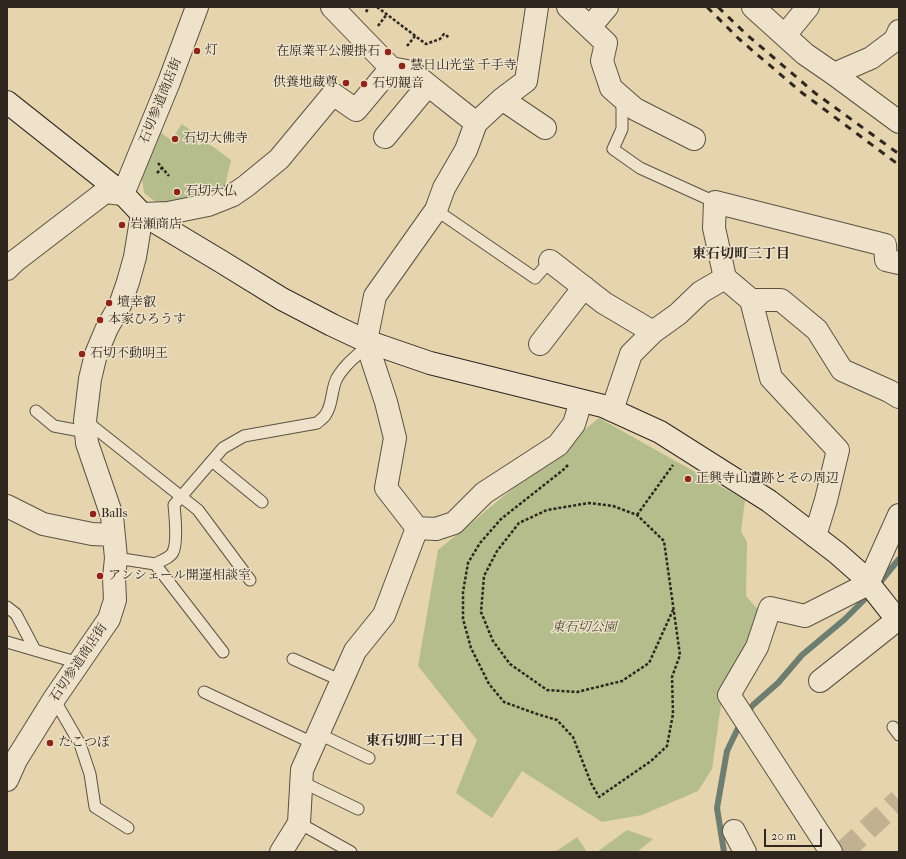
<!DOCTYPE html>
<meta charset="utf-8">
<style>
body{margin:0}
#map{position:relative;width:906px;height:859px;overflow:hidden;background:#e5d4ae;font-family:"IM FELL French Canon",serif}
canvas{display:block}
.frame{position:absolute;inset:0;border:8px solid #2f271e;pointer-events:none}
.scale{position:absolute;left:764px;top:829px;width:58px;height:18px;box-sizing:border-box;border:2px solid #2f271e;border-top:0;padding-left:5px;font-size:12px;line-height:14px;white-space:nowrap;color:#2f271e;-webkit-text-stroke:3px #eee3ca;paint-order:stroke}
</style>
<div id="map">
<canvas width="906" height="859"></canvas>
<div class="frame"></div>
<div class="scale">20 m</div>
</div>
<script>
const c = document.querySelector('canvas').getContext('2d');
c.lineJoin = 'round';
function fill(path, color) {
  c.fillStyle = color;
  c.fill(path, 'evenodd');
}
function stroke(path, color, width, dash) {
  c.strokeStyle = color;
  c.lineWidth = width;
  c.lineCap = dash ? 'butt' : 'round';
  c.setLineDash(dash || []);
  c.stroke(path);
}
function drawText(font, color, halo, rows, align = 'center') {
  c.font = font + ' "IM FELL French Canon","Noto Serif JP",serif';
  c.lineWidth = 3;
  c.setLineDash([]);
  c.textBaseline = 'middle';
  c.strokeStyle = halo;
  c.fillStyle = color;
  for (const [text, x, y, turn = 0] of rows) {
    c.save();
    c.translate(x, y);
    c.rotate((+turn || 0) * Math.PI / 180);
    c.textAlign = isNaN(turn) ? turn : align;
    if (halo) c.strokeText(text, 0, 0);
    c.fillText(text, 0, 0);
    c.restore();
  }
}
fill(new Path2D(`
 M182,124L231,160L225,186L198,199L164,208L144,193L141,171L156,129L171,140Z
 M599,418L745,500L741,531L747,542L746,596L760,612L723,691L712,769L698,791L642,815L602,822L522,771L492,818L456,793L477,740L418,666L438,550Z
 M627,830L653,839L637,852H597Z
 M577,837L587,852H555Z`), '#b4bd8b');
stroke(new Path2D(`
 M877,586L899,559
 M746,714L753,705L778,683L802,655L845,619L871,593
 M724,852L717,808L727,751L741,722`), '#6d7e71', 6);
stroke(new Path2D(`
 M843,852L899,800`), '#c1b191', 22, [22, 11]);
const lane = new Path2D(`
 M622,98V129L613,149L640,168L715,202
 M436,210L535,278L550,261
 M36,411L54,426L86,432
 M86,421L198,510L250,580
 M212,461L262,502
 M116,558L155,564L223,652
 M155,564C161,561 171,557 173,552C178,542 175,516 174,505L223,448L244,436L317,423C320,420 324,418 326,414C333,404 331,389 337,378C344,366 357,354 368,347
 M7,607L16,614L35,650
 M7,642L79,663
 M293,659L342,681
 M204,692L315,744
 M54,699L80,744L90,774L95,807L128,828
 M893,727L899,735
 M319,734L369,758
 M302,782L358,809
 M299,823L351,852`);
const street = new Path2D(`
 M568,7L606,43L602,61L611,88L635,109L694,139
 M753,7L805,54L834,74L899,122
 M590,27L607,7
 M785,35L808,7
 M391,68L412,72L428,85L476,123
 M834,74L871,58L895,40L899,31
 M502,99L545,128
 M385,137L428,85
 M550,261L604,303L653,332
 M7,269L15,261L105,192L123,194L169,82L197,7
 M751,300H781L817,330L842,370L889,391L899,397
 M540,344L584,287
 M612,410L631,354L653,332L678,314L701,292L725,278
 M7,506L43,524L92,534L113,535
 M417,528L436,529L454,523L484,493L558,445L574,424L581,401
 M815,536L826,500L838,450L771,378L751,300L725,278L714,228L715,202L885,245L886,260L899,263
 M820,681L897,620
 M7,780L16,760L54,699L109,619L115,600L114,578L116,558L112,516L87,443L85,421L90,379L96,354L107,328L120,305L128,282L135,257L142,214L168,213L208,205L233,195L246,186L279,159L333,94L356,110L391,68L332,7
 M734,831L745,852
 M281,852L299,823L302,770L355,651L384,615L417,528L386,488L395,438L386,402L366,341L375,296L436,210L444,188L466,150L476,123L502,99L526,81L537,7
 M831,852L729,695L757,647L770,608L805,616L868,584L899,515`);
const secondary = new Path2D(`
 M7,102L123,194L142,214L222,262L282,299L332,325L366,341L430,363L603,406L660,432L769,501L837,553L862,575L899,622`);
stroke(lane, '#5c5242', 13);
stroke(street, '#5c5242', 24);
stroke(secondary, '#2f271e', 24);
stroke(new Path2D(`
 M377,7L426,44L440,39L444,34L450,38
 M366,12L369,7
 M378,26L387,14
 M407,46L415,36
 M158,163L169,176
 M157,173L162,168
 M568,465L563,470L501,519L480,543L468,563L463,592V619L471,648L489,684L504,702L537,714L557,720L573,737L591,783L599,797L651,761L667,746L673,714L672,677L680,655L664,541L637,515L613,506L589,503L547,510L519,523L497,551L484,576L481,612L493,641L510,664L547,690L577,692L622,681L649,663L673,610
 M637,515L673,465`), '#2f271e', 2.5, [3, 2]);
stroke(lane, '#eee3ca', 11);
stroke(street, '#eee3ca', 22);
stroke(secondary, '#eee3ca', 22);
stroke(new Path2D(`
 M707,7L739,39L801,92L899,165
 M718,7L746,34L815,93L899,154`), '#2f271e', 3, [7, 7]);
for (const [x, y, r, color] of [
 [197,51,4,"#8f2418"],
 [388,52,4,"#8f2418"],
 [402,66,4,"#8f2418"],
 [346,83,4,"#8f2418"],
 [364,84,4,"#8f2418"],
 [175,139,4,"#8f2418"],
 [177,192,4,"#8f2418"],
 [122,225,4,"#8f2418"],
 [109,303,4,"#8f2418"],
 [100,320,4,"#8f2418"],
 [82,354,4,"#8f2418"],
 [688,479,4,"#8f2418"],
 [93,514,4,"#8f2418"],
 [100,576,4,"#8f2418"],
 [50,743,4,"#8f2418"]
]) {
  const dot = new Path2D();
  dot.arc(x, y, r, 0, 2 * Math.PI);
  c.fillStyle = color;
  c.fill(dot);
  stroke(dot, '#eee3ca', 1.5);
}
drawText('13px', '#2f271e', '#eee3ca', [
 ["灯",205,51],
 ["在原業平公腰掛石",380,52,"right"],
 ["慧日山光堂 千手寺",410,66],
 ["供養地蔵尊",338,83,"right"],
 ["石切観音",372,84],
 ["石切大佛寺",183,139],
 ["石切大仏",185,192],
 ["岩瀬商店",130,225],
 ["壇幸叡",117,303],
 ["本家ひろうす",108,320],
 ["石切不動明王",90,354],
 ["正興寺山遺跡とその周辺",696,479],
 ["Balls",101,514],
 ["アンシェール開運相談室",108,576],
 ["たこつぼ",58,743]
], 'left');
drawText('13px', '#2f271e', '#eee3ca', [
 ["石切参道商店街",161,101,-68],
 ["石切参道商店街",79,663,-56]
]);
drawText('italic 13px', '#504c39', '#eee3ca', [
 ["東石切公園",584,628]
]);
drawText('bold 14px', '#2f271e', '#eee3ca', [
 ["東石切町三丁目",741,255],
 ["東石切町二丁目",415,742]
]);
</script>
